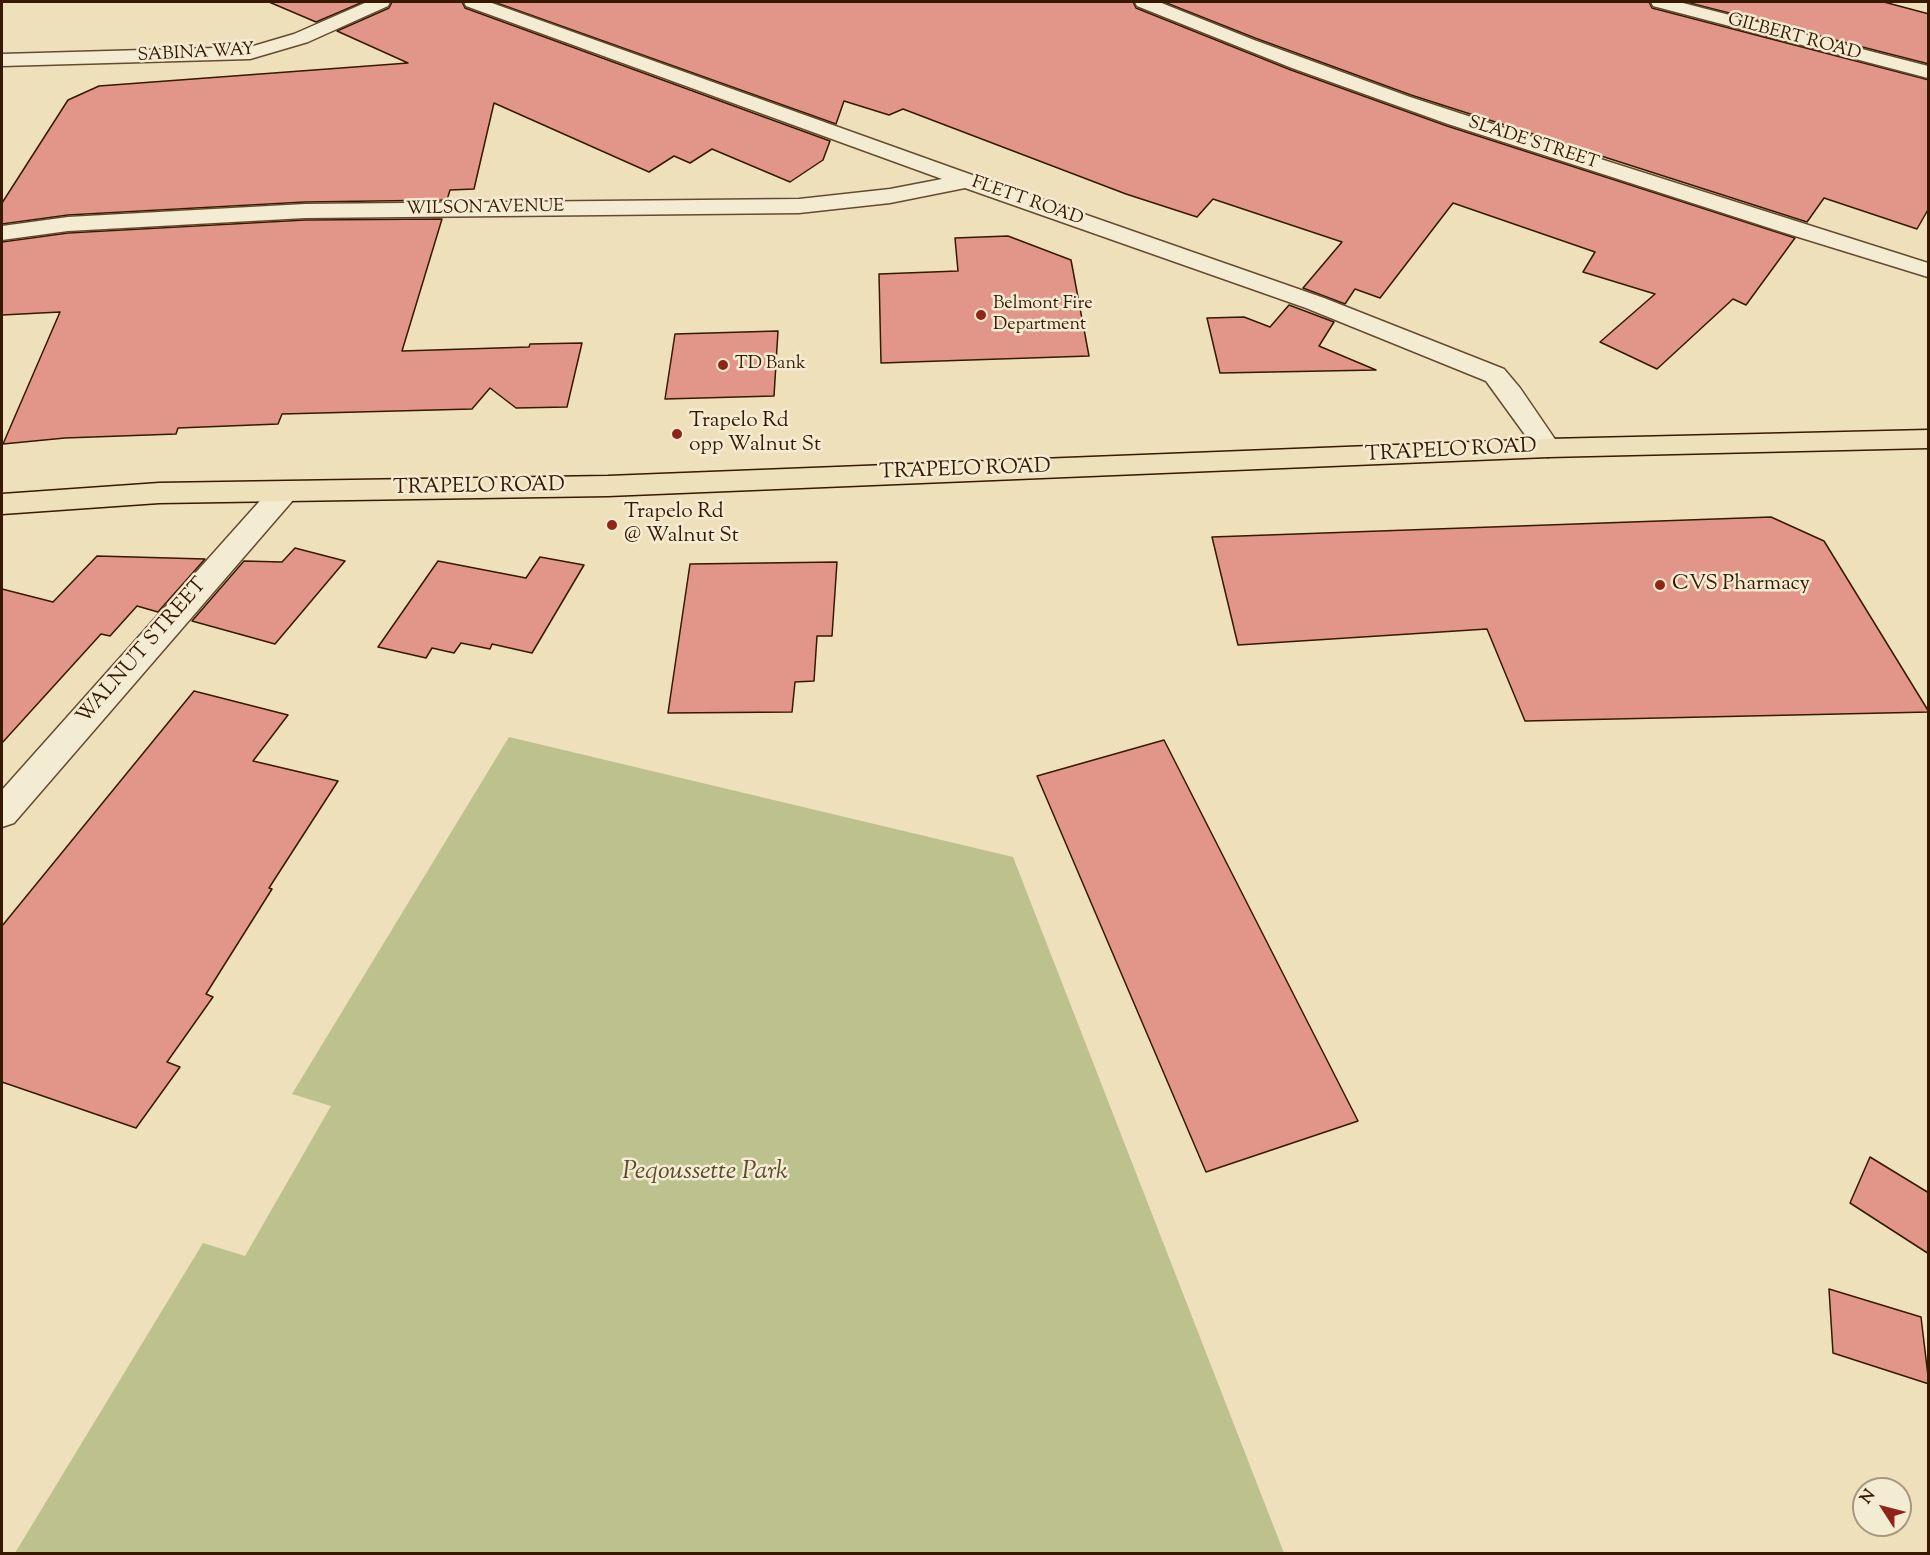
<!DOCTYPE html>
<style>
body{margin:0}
#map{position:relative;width:1930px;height:1555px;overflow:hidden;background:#eee0bb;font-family:"Sorts Mill Goudy",serif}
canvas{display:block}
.frame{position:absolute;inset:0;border:3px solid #361900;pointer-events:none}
.north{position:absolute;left:1852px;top:1477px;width:60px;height:60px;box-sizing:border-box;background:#f4ebd3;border:2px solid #a8977f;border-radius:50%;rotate:306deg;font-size:16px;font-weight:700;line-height:24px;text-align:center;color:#361900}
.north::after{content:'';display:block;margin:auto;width:21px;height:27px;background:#8f2418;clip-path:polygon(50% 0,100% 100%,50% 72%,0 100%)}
</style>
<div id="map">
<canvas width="1930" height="1555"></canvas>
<div class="frame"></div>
<div class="north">N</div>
</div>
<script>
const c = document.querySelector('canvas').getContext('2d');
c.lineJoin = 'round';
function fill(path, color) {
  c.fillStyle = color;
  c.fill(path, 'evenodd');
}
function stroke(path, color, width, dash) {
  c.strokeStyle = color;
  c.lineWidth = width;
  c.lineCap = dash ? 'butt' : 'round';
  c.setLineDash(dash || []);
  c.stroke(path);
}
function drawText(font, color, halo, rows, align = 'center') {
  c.font = font + ' "Sorts Mill Goudy",serif';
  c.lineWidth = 5;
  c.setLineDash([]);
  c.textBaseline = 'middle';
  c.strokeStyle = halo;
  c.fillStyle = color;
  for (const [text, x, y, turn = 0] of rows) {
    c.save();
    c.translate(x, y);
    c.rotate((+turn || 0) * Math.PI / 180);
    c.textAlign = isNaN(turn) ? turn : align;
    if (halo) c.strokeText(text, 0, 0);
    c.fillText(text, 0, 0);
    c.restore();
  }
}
fill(new Path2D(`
 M509,737L1013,857L1284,1553H15L203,1243L245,1256L331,1106L292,1094Z`), '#bcc18e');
const building = new Path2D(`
 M269,2H363L316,22Z
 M392,2H462L465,8L830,141L823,160L790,182L712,149L690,163L674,156L649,172L494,103L474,189L450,190L447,200L305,202L68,215L2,224V203L68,100L99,86L408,63L337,31L389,8Z
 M494,2H1133L1136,8L1291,70L1447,126L1795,238L1746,305L1733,299L1657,369L1600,342L1655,294L1583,272L1595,252L1453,203L1380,298L1355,289L1345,304L1303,288L1342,242L1213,199L1197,217L1126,194L903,109L889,115L844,101L836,124Z
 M1164,2H1649L1652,8L1929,80V208L1917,229L1824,198L1807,222L1411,95L1255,38Z
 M1686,2H1884L1929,14V64Z
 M442,219L402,351L529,347L530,344L582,343L567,407L516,408L490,388L472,409L282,414L278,424L178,428L176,434L65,438L3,444L60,312L2,315V242L68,233L305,220Z
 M1008,236L1071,260L1089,356L881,363L879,274L958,271L955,238Z
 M1289,305L1334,322L1319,346L1376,370L1220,373L1207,318L1244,317L1270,327Z
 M778,331L774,396L665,399L675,334Z
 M1771,517L1824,541L1929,712L1525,721L1487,629L1238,645L1212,537Z
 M295,548L345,561L275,644L192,621L244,561L282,562Z
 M97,556L205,559L158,612L137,606L110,636L101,634L2,743V589L53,602Z
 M540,557L584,565L532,653L492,644L490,649L461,643L454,653L432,648L426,658L378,647L438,561L526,578Z
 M837,562L832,636H817L814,681L795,682L792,712L668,713L690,564Z
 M194,691L288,715L253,761L338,781L269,888L272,889L206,994L213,997L167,1062L180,1067L136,1128L2,1082V926Z
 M1164,740L1358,1121L1206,1172L1037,776Z
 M1870,1157L1929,1193V1254L1850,1203Z
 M1829,1289L1921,1317L1929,1384L1833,1353Z`);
fill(building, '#e29689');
stroke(building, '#361900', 1.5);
const minor = new Path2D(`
 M367,2H390L388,6L308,42L250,59L2,66V54L250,47L294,34Z
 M464,2H489L975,176L1324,298L1504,369L1520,388L1561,448L1557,454L1548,457L1539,454L1486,381L1306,308L965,188L890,203L799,213L305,218L68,231L2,240V226L68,217L305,204L799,199L890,189L942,179L466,6Z
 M1135,2H1159L1254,40L1410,97L1569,149L1928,263V277L1782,232L1448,124L1292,68L1137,6Z
 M1651,2H1679L1928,66V78L1653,6Z
 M284,482L294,485L298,492L294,499L14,823L2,827V790L274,485Z`);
const major = new Path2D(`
 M1928,430V448L1548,457L608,496L159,503L2,514V494L159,483L608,476L1548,439Z`);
stroke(minor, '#644b2f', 3);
stroke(major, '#361900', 3);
fill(minor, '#f4ebd3');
fill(major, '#eee0bb');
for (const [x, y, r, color] of [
 [981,315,6,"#8f2418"],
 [723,365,6,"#8f2418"],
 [677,434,6,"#8f2418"],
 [612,525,6,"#8f2418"],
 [1660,585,6,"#8f2418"]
]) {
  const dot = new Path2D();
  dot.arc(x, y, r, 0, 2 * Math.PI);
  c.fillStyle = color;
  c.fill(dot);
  stroke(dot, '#f4ebd3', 2);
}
drawText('18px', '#361900', '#f4ebd3', [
 ["GILBERT ROAD",1794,38,15],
 ["SABINA WAY",196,54,-3],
 ["SLADE STREET",1533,144,18],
 ["FLETT ROAD",1027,202,19],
 ["WILSON AVENUE",485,209,-1]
]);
drawText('18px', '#361900', '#f4ebd3', [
 ["Belmont Fire",993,305],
 ["Department",993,326],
 ["TD Bank",735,365]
], 'left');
drawText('21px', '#361900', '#f4ebd3', [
 ["Trapelo Rd",689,422],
 ["opp Walnut St",689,446],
 ["Trapelo Rd",624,513],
 ["@ Walnut St",624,537],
 ["CVS Pharmacy",1672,585]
], 'left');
drawText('21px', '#361900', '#f4ebd3', [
 ["TRAPELO ROAD",1451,452,-3],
 ["TRAPELO ROAD",965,471,-2],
 ["TRAPELO ROAD",479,488,-1],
 ["WALNUT STREET",143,652,-49]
]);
drawText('italic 26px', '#5e4b2b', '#f4ebd3', [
 ["Peqoussette Park",705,1174]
]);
</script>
